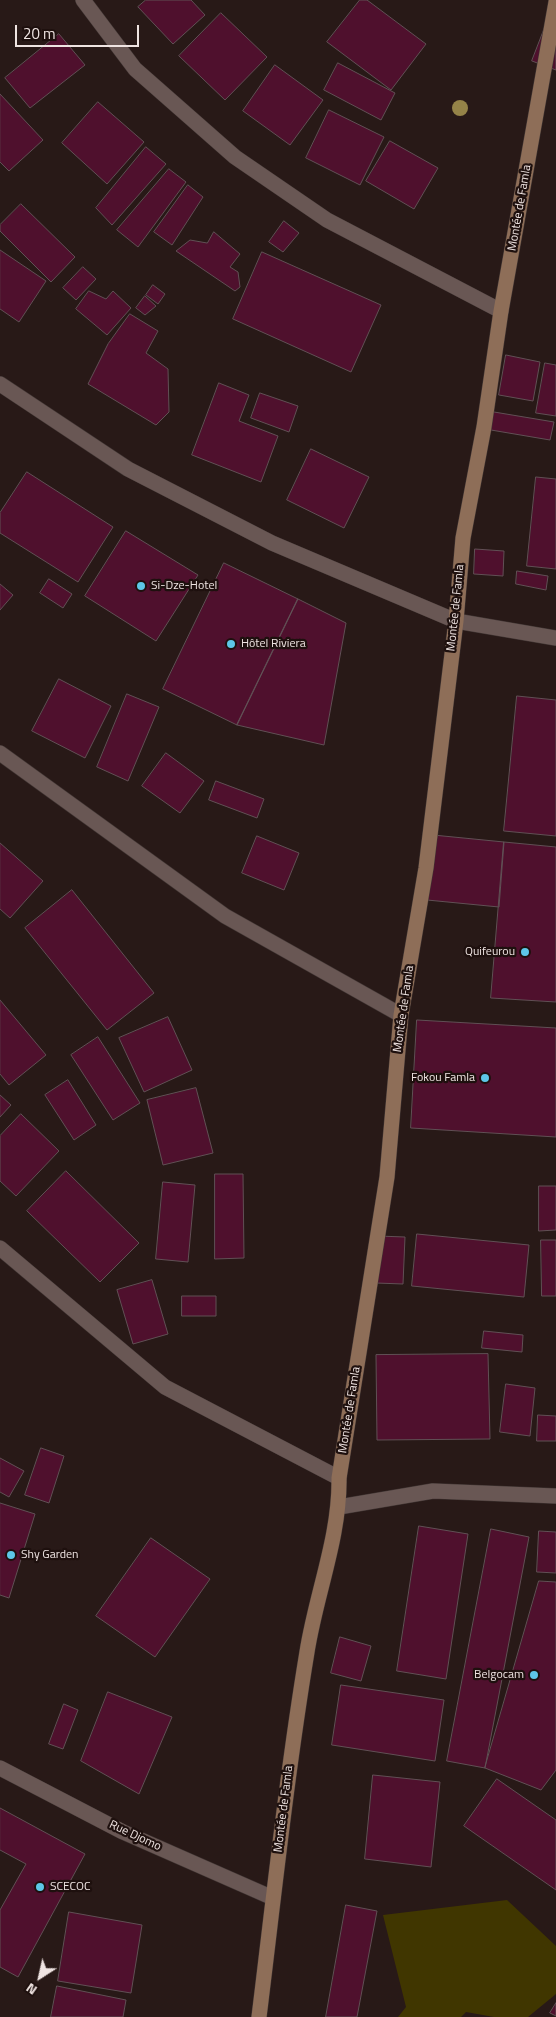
<!DOCTYPE html>
<meta charset="utf-8">
<style>
body{margin:0}
#map{position:relative;width:556px;height:2017px;overflow:hidden;background:#281917;font-family:"Titillium Web",sans-serif}
canvas{display:block}
.north{position:absolute;left:15px;top:1952px;width:50px;height:50px;-webkit-text-stroke:4px #1e100e;paint-order:stroke;rotate:215deg;font-size:14px;font-weight:700;line-height:20px;text-align:center;color:#efe4e2}
.north::after{content:'';display:block;margin:auto;width:18px;height:22px;background:#efe4e2;clip-path:polygon(50% 0,100% 100%,50% 72%,0 100%)}
.scale{position:absolute;left:15px;top:25px;width:124px;height:22px;box-sizing:border-box;border:2px solid #efe4e2;border-top:0;padding-left:6px;font-size:15px;line-height:18px;white-space:nowrap;color:#efe4e2;-webkit-text-stroke:4px #1e100e;paint-order:stroke}
</style>
<div id="map">
<canvas width="556" height="2017"></canvas>
<div class="north">N</div>
<div class="scale">20 m</div>
</div>
<script>
const c = document.querySelector('canvas').getContext('2d');
c.lineJoin = 'round';
function fill(path, color) {
  c.fillStyle = color;
  c.fill(path, 'evenodd');
}
function stroke(path, color, width, dash) {
  c.strokeStyle = color;
  c.lineWidth = width;
  c.lineCap = dash ? 'butt' : 'round';
  c.setLineDash(dash || []);
  c.stroke(path);
}
function drawText(font, color, halo, rows, align = 'center') {
  c.font = font + ' "Titillium Web",sans-serif';
  c.lineWidth = 4.5;
  c.setLineDash([]);
  c.textBaseline = 'middle';
  c.strokeStyle = halo;
  c.fillStyle = color;
  for (const [text, x, y, turn = 0] of rows) {
    c.save();
    c.translate(x, y);
    c.rotate((+turn || 0) * Math.PI / 180);
    c.textAlign = isNaN(turn) ? turn : align;
    if (halo) c.strokeText(text, 0, 0);
    c.fillText(text, 0, 0);
    c.restore();
  }
}
fill(new Path2D(`
 M507,1900L556,1946V1994L528,2017H494L466,2012L461,2017H398L406,2007L383,1915Z`), '#403600');
const building = new Path2D(`
 M146,0H191L205,15L173,44L138,7Z
 M360,0H367L426,44L391,90L327,42Z
 M221,13L267,57L225,100L179,56Z
 M549,17L556,19V70L532,61Z
 M59,34L85,65L30,108L5,78Z
 M338,63L395,93L381,120L324,90Z
 M275,65L323,100L290,145L243,111Z
 M0,94L43,140L9,171L0,162Z
 M98,102L144,142L107,184L62,143Z
 M329,110L384,137L360,185L306,158Z
 M390,141L438,168L414,209L366,181Z
 M146,147L166,164L112,225L96,208Z
 M169,169L186,182L138,247L117,230Z
 M188,185L203,197L172,245L154,232Z
 M21,204L75,257L51,282L0,231V225Z
 M284,221L299,233L283,252L269,242Z
 M214,232L240,254L230,267L238,272L240,287L235,291L176,251L190,240L207,243Z
 M0,250L46,281L19,322L0,309Z
 M262,252L381,305L351,372L233,319Z
 M83,267L96,279L76,300L63,288Z
 M153,285L165,294L158,304L146,295Z
 M89,291L106,299L113,291L131,308L107,335L76,309Z
 M145,296L156,306L145,315L136,308Z
 M130,314L158,331L146,353L168,369L169,412L156,425L88,384L108,344Z
 M506,355L540,362L533,401L499,395Z
 M545,363L556,365V416L536,413Z
 M219,383L249,395L239,421L278,436L261,482L192,455Z
 M260,393L298,406L289,432L251,418Z
 M488,411L554,422L550,440L485,429Z
 M311,449L369,477L344,528L287,500Z
 M27,472L113,527L78,582L0,533V513Z
 M536,477L556,479V569L527,566Z
 M126,531L198,575L156,641L85,596Z
 M475,549L504,551L503,576L474,574Z
 M224,563L298,599L237,725L163,689Z
 M517,571L548,576L546,590L516,584Z
 M49,579L72,594L63,608L40,593Z
 M0,584L13,595L0,610Z
 M298,599L346,623L324,745L237,725Z
 M59,679L111,706L85,758L32,731Z
 M127,694L159,707L128,781L97,767Z
 M517,696L556,700V836L504,831Z
 M166,753L204,781L180,813L142,786Z
 M216,781L264,799L257,818L209,800Z
 M433,835L504,842L499,907L427,900Z
 M257,836L299,853L284,890L242,873Z
 M504,842L556,847V1002L491,998Z
 M0,843L43,881L10,918L0,909Z
 M72,890L154,993L107,1030L25,928Z
 M0,1000L46,1055L9,1085L0,1074Z
 M168,1017L192,1070L144,1092L119,1038Z
 M417,1020L556,1028V1137L411,1128Z
 M98,1037L140,1103L113,1120L71,1055Z
 M68,1080L96,1125L74,1140L45,1095Z
 M196,1088L213,1153L163,1165L147,1100Z
 M0,1095L11,1105L0,1117Z
 M21,1114L59,1151L16,1196L0,1181V1136Z
 M66,1171L139,1243L100,1282L27,1211Z
 M215,1174H243L244,1258L215,1259Z
 M163,1182L195,1185L188,1262L156,1259Z
 M539,1186H556V1230L539,1231Z
 M417,1234L529,1245L524,1297L412,1286Z
 M378,1236L405,1237L403,1284L376,1283Z
 M541,1240H556V1296H542Z
 M152,1280L168,1334L133,1344L117,1290Z
 M182,1296H216V1316H182Z
 M484,1331L523,1335L522,1352L482,1348Z
 M488,1354L490,1439L377,1440L376,1355Z
 M506,1384L535,1388L530,1436L500,1432Z
 M538,1415L556,1416V1441H537Z
 M41,1448L64,1456L49,1503L25,1495Z
 M0,1458L24,1471L9,1497L0,1492Z
 M0,1503L35,1514L9,1598L0,1595Z
 M419,1526L468,1534L446,1679L397,1671Z
 M491,1529L529,1537L485,1768L447,1761Z
 M539,1531L556,1532V1573L537,1572Z
 M151,1538L210,1579L155,1657L96,1616Z
 M539,1581L556,1582V1770L541,1790L485,1768Z
 M340,1637L371,1646L361,1681L331,1673Z
 M341,1685L444,1700L435,1761L332,1745Z
 M108,1692L172,1717L139,1794L81,1761Z
 M64,1704L78,1710L63,1749L49,1744Z
 M373,1775L440,1782L431,1867L365,1859Z
 M497,1779L556,1820V1890L464,1826Z
 M0,1808L85,1854L18,1977L0,1967V1910L26,1864L0,1850Z
 M346,1905L377,1911L357,2017H326Z
 M69,1912L142,1925L131,1993L58,1981Z
 M57,1986L126,2000L123,2017H51Z
 M556,2003V2016L550,2013Z`);
fill(building, '#4f102d');
stroke(building, '#615055', 1);
const street = new Path2D(`
 M83,0L135,69L235,157L327,220L501,311
 M0,384L128,469L272,543L456,621L556,638
 M0,753L225,916L401,1015
 M0,1248L165,1387L339,1478
 M339,1507L433,1491L556,1496
 M0,1768L123,1832L273,1898`);
const secondary = new Path2D(`
 M259,2017C274,1895 287,1773 307,1652C316,1594 340,1537 339,1478L387,1177L401,1015L426,868L456,621L463,538L484,427L501,311L556,2`);
stroke(street, '#413634', 16);
stroke(secondary, '#413634', 16);
stroke(street, '#695754', 15);
stroke(secondary, '#8e6e58', 15);
c.fillStyle = '#958348';
for (const [x, y] of [
 [460,108]
]) {
  c.beginPath();
  c.arc(x, y, 8, 0, 2 * Math.PI);
  c.fill();
}
for (const [x, y, r, color] of [
 [141,586,5,"#5dc7e8"],
 [231,644,5,"#5dc7e8"],
 [525,952,5,"#5dc7e8"],
 [485,1078,5,"#5dc7e8"],
 [11,1555,5,"#5dc7e8"],
 [534,1675,5,"#5dc7e8"],
 [40,1887,5,"#5dc7e8"]
]) {
  const dot = new Path2D();
  dot.arc(x, y, r, 0, 2 * Math.PI);
  c.fillStyle = color;
  c.fill(dot);
  stroke(dot, '#1e100e', 2);
}
drawText('12px', '#efe4e2', '#1e100e', [
 ["Montée de Famla",520,208,-80],
 ["Montée de Famla",456,608,-84],
 ["Montée de Famla",404,1009,-82],
 ["Montée de Famla",350,1410,-81],
 ["Montée de Famla",284,1809,-83],
 ["Rue Djomo",135,1836,25]
]);
drawText('12px', '#efe4e2', '#1e100e', [
 ["Si-Dze-Hotel",151,586],
 ["Hôtel Riviera",241,644],
 ["Quifeurou",515,952,"right"],
 ["Fokou Famla",475,1078,"right"],
 ["Shy Garden",21,1555],
 ["Belgocam",524,1675,"right"],
 ["SCECOC",50,1887]
], 'left');
</script>
